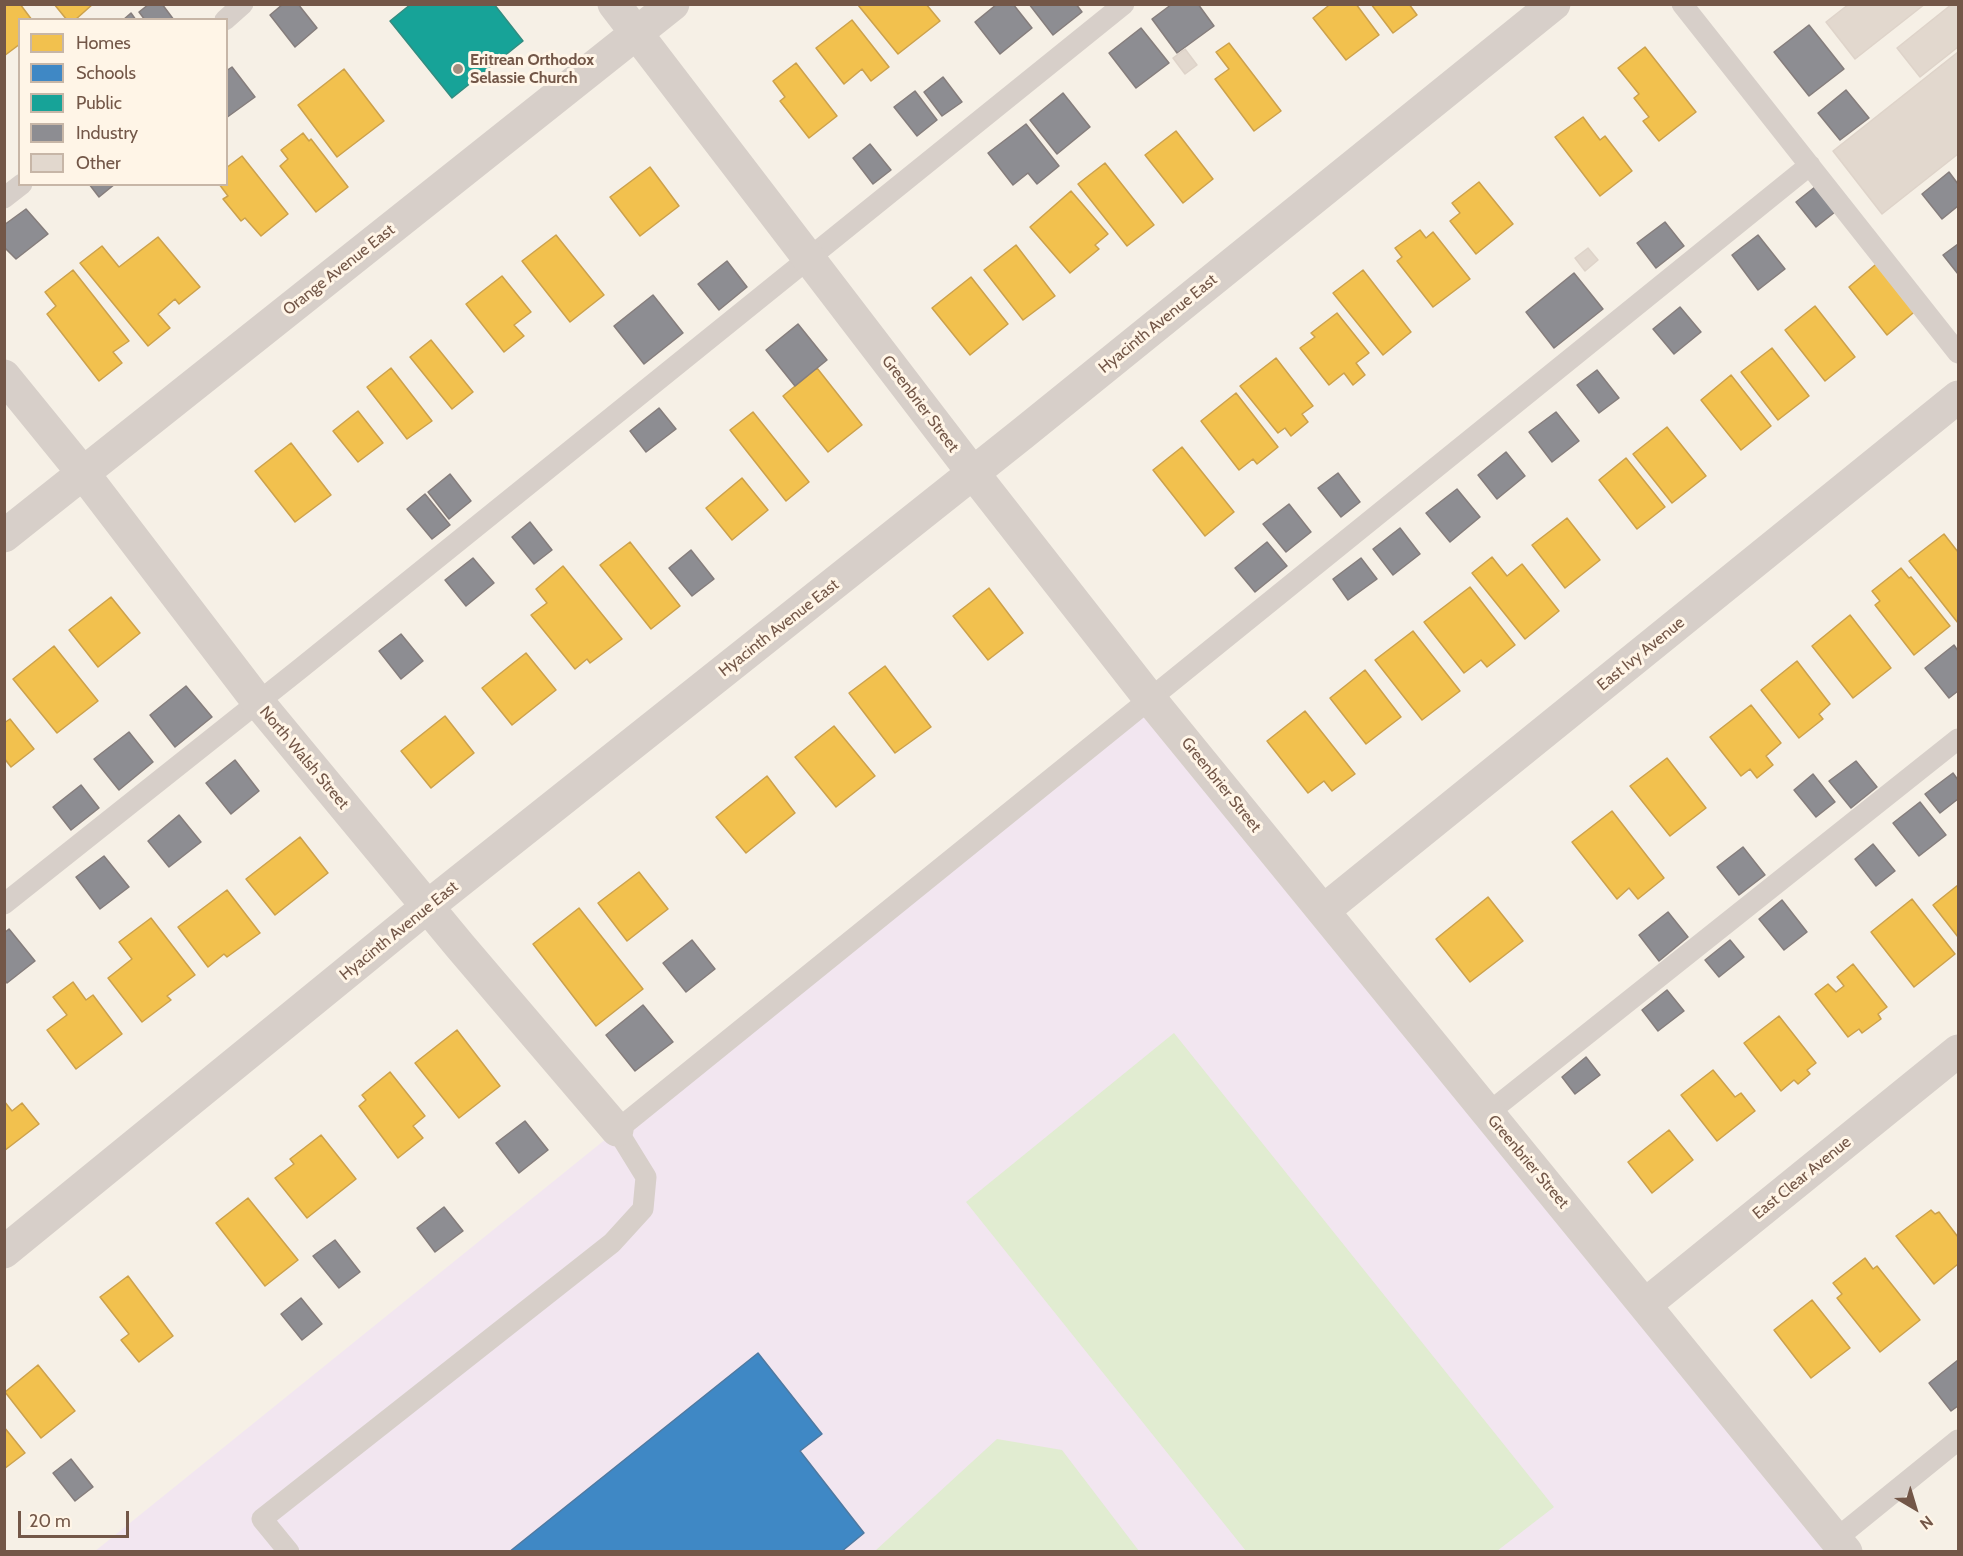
<!DOCTYPE html>
<style>
body{margin:0}
#map{position:relative;width:1963px;height:1556px;overflow:hidden;background:#f6f0e6;font-family:Cabin,sans-serif}
canvas{display:block}
.frame{position:absolute;inset:0;border:6px solid #735748;pointer-events:none}
.legend{position:absolute;left:18px;top:18px;width:210px;height:168px;box-sizing:border-box;background:#fff5e7;border:2px solid #c7b6a7;margin:0;padding:8px 10px;list-style:none;font-size:18px;color:#735748}
.legend li{display:flex;align-items:center;gap:12px;height:30px}
.legend b{width:30px;border:2px solid #c7b6a7}
.north{position:absolute;left:1885px;top:1478px;width:60px;height:60px;-webkit-text-stroke:4px #fff5e7;paint-order:stroke;rotate:142deg;font-size:16px;font-weight:700;line-height:24px;text-align:center;color:#735748}
.north::after{content:'';display:block;margin:auto;width:21px;height:27px;background:#735748;clip-path:polygon(50% 0,100% 100%,50% 72%,0 100%)}
.scale{position:absolute;left:18px;top:1511px;width:111px;height:27px;box-sizing:border-box;border:3px solid #735748;border-top:0;padding-left:8px;font-size:18px;line-height:21px;white-space:nowrap;color:#735748;-webkit-text-stroke:4px #fff5e7;paint-order:stroke}
</style>
<div id="map">
<canvas width="1963" height="1556"></canvas>
<div class="frame"></div>
<ul class="legend">
<li><b style="height:16px;background:#f2c14e"></b>Homes</li>
<li><b style="height:16px;background:#3f88c5"></b>Schools</li>
<li><b style="height:16px;background:#17a398"></b>Public</li>
<li><b style="height:16px;background:#8d8d92"></b>Industry</li>
<li><b style="height:16px;background:#e2d8ce"></b>Other</li>
</ul>
<div class="north">N</div>
<div class="scale">20 m</div>
</div>
<script>
const c = document.querySelector('canvas').getContext('2d');
c.lineJoin = 'round';
function fill(path, color) {
  c.fillStyle = color;
  c.fill(path, 'evenodd');
}
function stroke(path, color, width, dash) {
  c.strokeStyle = color;
  c.lineWidth = width;
  c.lineCap = dash ? 'butt' : 'round';
  c.setLineDash(dash || []);
  c.stroke(path);
}
function drawText(font, color, halo, rows, align = 'center') {
  c.font = font + ' Cabin,sans-serif';
  c.lineWidth = 6;
  c.setLineDash([]);
  c.textBaseline = 'middle';
  c.strokeStyle = halo;
  c.fillStyle = color;
  for (const [text, x, y, turn = 0] of rows) {
    c.save();
    c.translate(x, y);
    c.rotate((+turn || 0) * Math.PI / 180);
    c.textAlign = isNaN(turn) ? turn : align;
    if (halo) c.strokeText(text, 0, 0);
    c.fillText(text, 0, 0);
    c.restore();
  }
}
fill(new Path2D(`
 M1150,699L1847,1552H94L617,1130Z`), '#f2e6f0');
fill(new Path2D(`
 M1174,1033L1554,1507L1497,1551H1246L966,1202Z
 M997,1439L1062,1450L1139,1551H875Z`), '#e1ecd1');
const homes = new Path2D(`
 M4,4H20L32,20H20V44L4,56Z
 M54,4H93L75,20H67Z
 M926,4L940,21L898,54L858,5Z
 M1326,4H1356L1379,35L1346,60L1313,18L1328,6Z
 M1371,4H1409L1417,15L1393,33Z
 M852,20L889,67L871,81L862,69L844,84L816,48Z
 M1229,43L1281,111L1254,131L1215,79L1229,69L1216,52Z
 M1645,47L1696,112L1659,141L1643,121L1649,117L1634,98L1639,94L1618,68Z
 M796,63L837,116L809,138L780,101L785,97L773,81Z
 M344,69L384,121L337,157L298,105Z
 M1583,117L1600,140L1605,136L1632,171L1600,196L1555,137Z
 M1176,131L1213,179L1183,203L1145,155Z
 M303,133L309,141L311,139L348,187L316,212L280,166L288,159L281,150Z
 M242,156L288,214L261,236L245,218L241,221L223,199L228,196L219,184H226V168Z
 M1105,163L1154,225L1127,246L1078,184Z
 M650,167L679,206L640,236L610,197Z
 M1479,182L1513,224L1476,254L1450,221L1460,213L1452,203Z
 M1071,191L1108,234L1095,245L1099,249L1070,273L1030,227Z
 M1420,230L1426,238L1433,232L1470,279L1433,307L1397,261L1402,257L1395,248Z
 M556,235L604,295L570,322L522,261Z
 M158,237L200,287L179,304L175,299L158,314L170,328L148,346L80,263L102,246L119,267Z
 M1016,245L1055,296L1023,320L984,270Z
 M1881,260L1919,308L1887,335L1849,287Z
 M73,270L129,341L113,352L122,363L99,381L47,314L56,306L45,292Z
 M1363,270L1411,332L1383,355L1333,293Z
 M502,276L531,312L514,325L524,336L504,352L466,304Z
 M971,277L1008,324L970,355L932,308Z
 M1815,306L1855,357L1825,381L1785,330Z
 M1337,313L1369,353L1356,363L1365,375L1353,385L1344,373L1329,385L1300,348L1315,337L1311,333Z
 M431,340L473,392L452,409L410,357Z
 M1772,348L1809,396L1778,420L1741,372Z
 M1276,358L1313,406L1302,414L1308,422L1291,436L1285,428L1278,433L1240,386Z
 M391,368L432,421L407,439L367,387Z
 M817,368L862,425L828,452L783,396Z
 M1731,375L1771,426L1741,450L1701,400Z
 M1236,393L1278,447L1257,464L1253,459L1239,470L1201,421Z
 M358,411L383,443L358,462L333,431Z
 M753,412L809,482L786,501L730,430Z
 M1667,427L1706,476L1672,503L1633,454Z
 M291,443L331,495L295,522L255,471Z
 M1182,447L1234,512L1205,536L1153,470Z
 M1626,458L1665,507L1637,529L1599,480Z
 M742,478L768,510L732,540L706,508Z
 M1567,518L1600,560L1565,588L1532,545Z
 M1944,534L1958,552V623L1909,561Z
 M630,542L680,606L651,629L600,565Z
 M1492,557L1507,576L1522,564L1559,611L1525,639L1472,573Z
 M563,566L622,639L590,663L587,659L575,669L531,615L547,603L536,589Z
 M1901,568L1909,578L1911,577L1950,626L1914,655L1875,605L1880,601L1872,591Z
 M1470,587L1515,645L1487,667L1481,660L1464,673L1424,622Z
 M989,588L1023,633L988,660L953,616Z
 M111,597L140,633L98,667L69,630Z
 M1850,615L1891,668L1853,698L1812,646Z
 M1413,631L1460,691L1422,720L1375,660Z
 M54,646L98,701L57,733L13,679Z
 M526,653L556,690L512,725L482,688Z
 M1797,661L1830,704L1819,714L1823,719L1799,738L1761,690Z
 M885,666L931,727L895,753L849,693Z
 M1365,670L1401,717L1366,744L1330,698Z
 M1751,705L1781,743L1766,756L1773,765L1757,778L1750,769L1741,776L1710,737Z
 M1305,711L1355,774L1332,791L1324,781L1308,793L1267,741Z
 M445,716L474,753L431,788L401,751Z
 M10,719L34,749L11,767L4,758V723Z
 M834,726L875,776L836,807L795,757Z
 M1667,758L1706,808L1670,836L1630,786Z
 M767,776L795,813L746,853L716,817Z
 M1612,811L1664,878L1638,899L1629,888L1617,899L1572,842Z
 M300,837L328,873L275,915L246,879Z
 M639,872L668,909L627,941L598,903Z
 M1958,885V937L1933,905Z
 M227,890L260,933L227,957L224,954L208,967L178,927Z
 M1488,897L1523,941L1470,982L1436,939Z
 M1912,899L1955,954L1914,987L1871,932Z
 M579,908L643,989L596,1026L533,944Z
 M151,918L195,975L167,996L171,1000L142,1022L108,978L132,959L119,942Z
 M1853,964L1887,1007L1878,1014L1881,1019L1862,1033L1859,1029L1848,1037L1815,994L1828,984L1836,992L1844,986L1837,977Z
 M73,982L86,1000L93,995L122,1034L76,1069L47,1030L67,1015L53,997Z
 M1779,1016L1816,1063L1807,1070L1810,1074L1798,1084L1794,1080L1781,1091L1744,1043Z
 M457,1030L500,1086L459,1118L415,1063Z
 M1713,1070L1735,1097L1741,1093L1755,1111L1717,1141L1681,1095Z
 M390,1072L425,1116L413,1126L423,1138L398,1158L359,1106L366,1100L362,1095Z
 M4,1101L12,1111L22,1103L39,1124L4,1151Z
 M1669,1130L1693,1160L1652,1193L1628,1162Z
 M321,1135L356,1179L307,1218L275,1178L294,1164L290,1159Z
 M248,1198L298,1260L265,1286L216,1223Z
 M1931,1210L1935,1214L1939,1212L1958,1237V1264L1934,1284L1896,1236Z
 M1865,1258L1873,1269L1877,1266L1920,1320L1880,1352L1837,1298L1842,1294L1833,1283Z
 M128,1276L173,1336L139,1362L121,1340L129,1334L100,1297Z
 M1812,1300L1850,1348L1811,1378L1774,1330Z
 M38,1365L75,1411L41,1438L5,1392Z
 M4,1427L25,1453L4,1469Z`);
fill(homes, '#f2c14e');
stroke(homes, '#cca14c', 1.5);
const schools = new Path2D(`
 M758,1353L822,1434L800,1451L864,1533L841,1552H509Z`);
fill(schools, '#3f88c5');
stroke(schools, '#4f79a0', 1.5);
const public = new Path2D(`
 M411,4H494L523,41L452,98L390,21Z`);
fill(public, '#17a398');
stroke(public, '#338c80', 1.5);
const industry = new Path2D(`
 M149,4H162L174,20H145L139,12Z
 M283,4H298L317,28L295,47L270,15Z
 M997,4H1013L1032,28L1000,54L975,22Z
 M1029,4H1076L1082,12L1053,35Z
 M1172,4H1198L1214,26L1177,53L1152,19Z
 M131,13L136,20H123Z
 M1809,25L1844,69L1809,96L1774,52Z
 M1141,28L1169,63L1136,88L1109,53Z
 M232,67L255,97L226,118V71Z
 M943,77L962,102L942,116L924,92Z
 M1846,90L1869,118L1840,140L1818,113Z
 M915,91L937,120L917,136L894,107Z
 M1063,93L1090,127L1057,154L1030,120Z
 M1026,124L1059,166L1037,184L1028,173L1013,185L988,153Z
 M870,144L891,170L873,184L853,158Z
 M1949,172L1958,184V206L1942,219L1922,194Z
 M1820,183L1840,208L1816,227L1796,202Z
 M89,184H115L99,197Z
 M26,209L48,234L16,259L4,247V225Z
 M1665,222L1684,246L1656,268L1637,243Z
 M1758,235L1785,269L1758,290L1732,255Z
 M1958,244V274L1943,255Z
 M727,261L747,287L719,310L698,284Z
 M1574,273L1603,309L1554,348L1526,312Z
 M653,295L683,333L644,364L614,326Z
 M1680,307L1701,332L1674,354L1653,329Z
 M798,324L827,360L795,386L766,350Z
 M1597,370L1619,398L1599,413L1577,385Z
 M659,408L676,429L646,452L630,431Z
 M1556,412L1579,441L1552,462L1529,432Z
 M1506,452L1525,476L1497,499L1478,475Z
 M1338,473L1360,502L1341,517L1318,488Z
 M450,474L471,501L449,519L428,492Z
 M1457,489L1480,517L1450,542L1426,513Z
 M425,494L450,525L432,539L407,509Z
 M1289,504L1311,532L1286,552L1263,524Z
 M530,522L552,550L534,564L512,537Z
 M1400,528L1420,554L1393,575L1373,549Z
 M1267,542L1287,566L1255,592L1235,568Z
 M691,550L714,579L692,596L669,568Z
 M473,558L494,583L466,606L445,580Z
 M1361,558L1377,579L1348,600L1333,579Z
 M401,634L423,661L401,679L379,651Z
 M1954,645L1958,651V691L1949,698L1925,668Z
 M186,686L212,717L175,747L150,715Z
 M129,732L153,762L119,790L94,759Z
 M235,760L259,791L231,814L206,783Z
 M1856,761L1877,787L1851,808L1829,781Z
 M1953,773L1958,780V799L1940,813L1925,794Z
 M1813,774L1835,802L1816,817L1794,790Z
 M81,785L99,808L71,830L53,807Z
 M1920,802L1946,835L1919,856L1893,823Z
 M179,815L201,842L169,867L148,841Z
 M1873,844L1895,871L1876,886L1855,859Z
 M1743,847L1765,875L1739,895L1717,867Z
 M104,856L129,887L100,909L76,877Z
 M1782,900L1807,932L1784,950L1759,919Z
 M1668,912L1688,937L1659,961L1639,935Z
 M9,929L35,961L7,983L4,980V933Z
 M692,940L715,969L686,992L663,963Z
 M1730,940L1744,957L1719,977L1705,960Z
 M1667,990L1684,1011L1658,1031L1642,1010Z
 M643,1005L673,1042L635,1071L606,1035Z
 M1586,1057L1600,1075L1575,1094L1562,1077Z
 M525,1121L548,1150L519,1173L496,1143Z
 M444,1207L463,1231L435,1252L417,1228Z
 M335,1240L360,1272L339,1288L313,1256Z
 M301,1298L322,1324L302,1340L281,1314Z
 M1958,1360V1406L1951,1411L1929,1383Z
 M71,1459L93,1487L75,1501L53,1473Z`);
fill(industry, '#8d8d92');
stroke(industry, '#857d7c', 1.5);
const building = new Path2D(`
 M1849,4H1925L1855,59L1826,22Z
 M1952,4H1958V47L1920,77L1897,48Z
 M1185,49L1197,65L1185,74L1173,58Z
 M1958,52V154L1882,214L1833,151Z
 M1588,248L1598,260L1585,271L1575,258Z`);
fill(building, '#e2d8ce');
stroke(building, '#ded3c9', 1.5);
stroke(new Path2D(`
 M1682,4L1958,353
 M225,20L243,4
 M4,198L22,184
 M4,904L301,668L1124,4
 M1488,1113L1958,739
 M1836,1539L1958,1440
 M289,1552L262,1519L612,1243L643,1209L646,1177L617,1130L1810,165`), '#d7cfc9', 21);
stroke(new Path2D(`
 M614,4L973,473L1150,699L1846,1552
 M4,376L83,473L258,702L460,946L617,1130
 M4,536L673,4
 M1323,911L1958,397
 M4,1252L427,907L1022,434L1554,4
 M1646,1304L1958,1051`), '#d7cfc9', 33);
for (const [x, y, r, color] of [
 [458,69,6,"#a18d7f"]
]) {
  const dot = new Path2D();
  dot.arc(x, y, r, 0, 2 * Math.PI);
  c.fillStyle = color;
  c.fill(dot);
  stroke(dot, '#fff5e7', 2);
}
drawText('bold 16px', '#735748', '#fff5e7', [
 ["Eritrean Orthodox",470,60],
 ["Selassie Church",470,78]
], 'left');
drawText('16px', '#735748', '#fff5e7', [
 ["Orange Avenue East",339,270,-38],
 ["Hyacinth Avenue East",1158,324,-39],
 ["Greenbrier Street",920,404,53],
 ["Hyacinth Avenue East",779,628,-38],
 ["East Ivy Avenue",1641,654,-39],
 ["North Walsh Street",304,758,50],
 ["Greenbrier Street",1221,785,51],
 ["Hyacinth Avenue East",399,931,-39],
 ["Greenbrier Street",1528,1162,50],
 ["East Clear Avenue",1802,1178,-39]
]);
</script>
